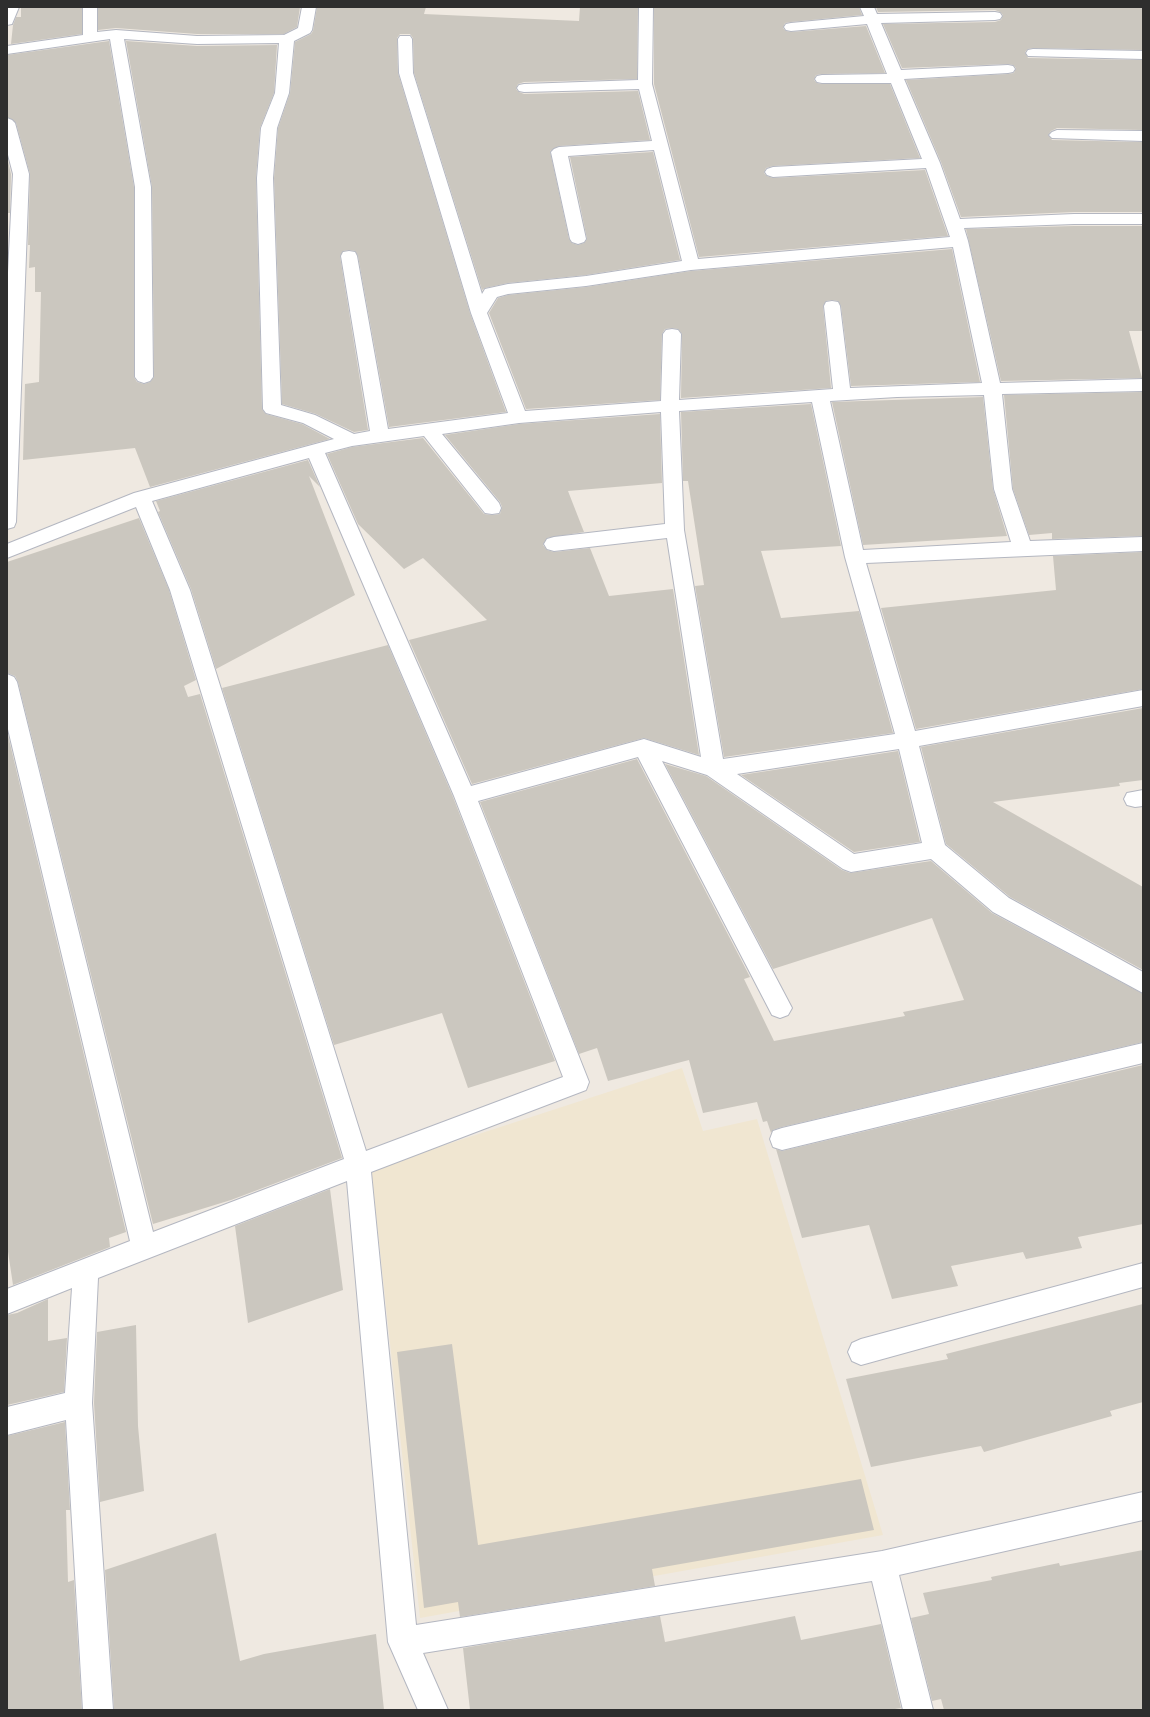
<!DOCTYPE html>
<style>
body{margin:0}
#map{position:relative;width:1150px;height:1717px;overflow:hidden;background:#efe9e1;font-family:Arial,sans-serif}
canvas{display:block}
.frame{position:absolute;inset:0;border:8px solid #2e2e2e;pointer-events:none}
</style>
<div id="map">
<canvas width="1150" height="1717"></canvas>
<div class="frame"></div>
</div>
<script>
const c = document.querySelector('canvas').getContext('2d');
c.lineJoin = 'round';
function fill(path, color) {
  c.fillStyle = color;
  c.fill(path, 'evenodd');
}
function stroke(path, color, width, dash) {
  c.strokeStyle = color;
  c.lineWidth = width;
  c.lineCap = dash ? 'butt' : 'round';
  c.setLineDash(dash || []);
  c.stroke(path);
}
fill(new Path2D(`
 M682,1068L703,1131L757,1119L883,1535L420,1618L371,1169Z`), '#f0e6d1');
fill(new Path2D(`
 M21,7H82V34L11,44L13,25L16,17H21Z
 M98,7H300L297,27L284,34H197L116,28L98,30Z
 M317,7H426L424,14L579,21L580,7H638L637,79L524,82L518,84L516,89L519,92L524,94L638,91L650,140L559,146L550,151L569,239L572,243L578,245L584,243L587,239L570,157L653,152L680,260L586,275L508,283L485,288L482,290L414,73L413,38L410,34H400L397,38L398,73L470,313L506,412L389,427L358,256L355,251L349,250L343,251L340,256L368,430L354,432L316,414L282,404L274,178L278,128L290,93L295,42L311,34L313,31Z
 M654,7H859L862,15L791,22L785,23L783,28L786,31L791,32L866,26L885,73L822,74L816,75L814,80L817,83L822,84H890L920,158L773,166L766,168L764,173L767,176L773,178L925,170L948,236L699,257L654,84Z
 M876,7H1143V50L1033,48L1028,49L1025,52L1028,58L1143,60V130L1057,128L1051,131L1048,135L1052,140L1143,142V212H1074L961,217L941,162L906,80L1008,74L1014,73L1016,68L1013,65L1008,64L902,68L883,24L995,22L1001,20L1003,15L1000,12L995,10L878,12Z
 M109,41L134,187V377L137,382L144,384L150,382L154,377L152,187L126,41L197,46L277,45L274,93L260,128L256,178L262,409L266,414L302,424L330,439L150,487L135,448L23,460L25,384L39,382L41,292H35V267L29,268L30,245H28L30,174L16,123L7,117V55Z
 M7,157L11,174L10,213H7Z
 M1074,226H1143V331H1129L1142,378L1001,381L966,229Z
 M952,249L980,382L851,386L841,306L838,301L832,300L826,301L823,306L831,388L681,398L682,334L678,329L672,328L665,329L662,334L660,400L526,409L489,313L498,298L508,295L586,287L691,271Z
 M1143,392V536L1052,539V533L1029,535L1013,489L1004,395Z
 M983,397L993,489L1007,536L863,545L832,402Z
 M811,404L841,546L761,551L781,618L859,611L893,733L724,757L695,586L704,585L688,481H683L681,412Z
 M660,414L662,483L568,491L584,532L547,538L543,545L547,550L554,552L590,548L609,596L673,589L699,755L644,738L472,784L409,640L487,620L423,558L404,569L358,524L327,454L352,447L423,438L484,514L492,515L500,514L502,507L500,502L445,435L519,424Z
 M308,460L320,487L309,476L355,595L216,669L191,589L158,512L160,511L156,501Z
 M139,518L169,590L196,680L184,686L188,697L200,694L342,1158L231,1200L153,1224L18,682L15,676L7,673V562Z
 M1143,552V689L916,729L881,608L1056,590L1053,556Z
 M388,645L453,797L555,1061L468,1088L442,1013L334,1045L222,688Z
 M1143,708V780L1119,783L1120,786L993,802L1143,887V970L1010,897L946,844L921,747Z
 M7,731L126,1232L109,1238L110,1247L13,1285L7,1245Z
 M898,751L920,842L854,852L741,775Z
 M637,759L750,977L744,979L774,1041L905,1016L903,1012L964,1000L932,918L773,969L665,764L706,776L842,870L850,873L931,861L992,913L1143,994V1042L782,1127L773,1130L771,1133L767,1121L763,1122L757,1102L703,1113L689,1060L608,1081L597,1048L579,1054L480,802Z
 M1143,1065V1224L1078,1237L1082,1248L1026,1259L1023,1252L951,1266L958,1286L892,1299L869,1225L802,1238L776,1149L782,1151Z
 M330,1189L343,1290L248,1323L235,1226Z
 M48,1299V1341L67,1338L64,1392L7,1405V1315L17,1313Z
 M1143,1304V1402L1110,1411L1112,1416L984,1452L981,1446L871,1467L846,1379L948,1359L946,1354Z
 M136,1325L138,1426L144,1491L100,1502L94,1403L97,1332Z
 M452,1344L478,1545L861,1479L874,1530L652,1569L655,1586L460,1617L458,1602L424,1608L397,1352Z
 M65,1422L70,1510H66L68,1582L74,1580L82,1710H7V1436Z
 M216,1533L240,1661L264,1654L376,1634L384,1710H114L105,1570Z
 M1143,1550V1710H944L941,1699L932,1701L911,1618L929,1614L923,1593L992,1580L991,1577L1059,1563L1060,1566Z
 M660,1616L665,1642L795,1616L801,1640L881,1624L901,1708L889,1710H470L463,1648Z`), '#cbc7bf');
const minor = new Path2D(`
 M7,7H19L12,24L7,25Z
 M83,7H97V32L116,30L197,36L284,35L298,28L302,7H316L312,30L310,33L294,41L289,93L277,128L273,178L281,405L315,415L354,434L370,431L341,256L343,252L349,251L355,252L357,256L388,429L508,413L471,313L399,73L398,39L400,36H410L412,39L413,73L482,294L485,289L508,284L586,276L682,261L654,150L568,156L586,239L584,242L578,244L572,242L570,239L551,152L554,149L559,147L652,141L639,89L524,92L519,91L517,88L519,85L524,84L638,80L639,7H653L652,84L698,259L950,237L926,168L773,177L767,175L765,172L767,169L773,167L922,159L891,83H822L817,82L815,79L817,76L822,75L887,74L867,24L791,31L786,30L784,27L786,24L791,23L864,16L860,7H874L877,14L995,12L1000,13L1002,16L1000,19L995,20L881,23L901,70L1008,65L1013,66L1015,69L1013,72L1008,73L904,79L940,163L960,219L1074,214H1143V224H1074L964,228L968,241L1000,383L1143,379V391L1002,394L1012,489L1030,541L1143,537V551L866,563L915,731L1143,690V706L919,746L945,845L1009,898L1143,972V993L993,912L931,859L851,872L843,869L707,775L662,761L792,1008L788,1015L780,1018L772,1015L638,757L478,801L589,1082L586,1090L371,1172L416,1625L882,1551L1143,1492V1520L899,1575L933,1710H903L872,1581L423,1653L448,1710H418L388,1642L347,1181L98,1278L92,1403L113,1710H83L66,1420L7,1435V1407L65,1393L72,1288L7,1314V1289L130,1241L7,725V674L14,677L17,682L153,1232L344,1159L170,590L136,507L7,558V544L134,493L334,439L303,423L266,413L263,409L257,178L261,128L275,93L279,43L197,44L124,39L151,187L153,377L150,381L144,383L138,381L135,377V187L110,39L7,54V46L83,35ZM953,247L982,383L850,388L840,306L838,302L832,301L826,302L824,306L833,389L679,400L681,334L678,330L672,329L666,330L663,334L661,401L525,411L487,313L497,297L508,294L586,286L691,270ZM984,395L994,489L1011,542L863,550L830,401L897,397ZM812,402L845,557L895,734L723,759L684,530L679,411ZM661,412L665,524L554,537L547,539L544,544L547,549L554,551L667,538L701,757L644,739L471,786L325,453L352,446L424,436L485,513L492,514L499,513L501,508L499,503L442,434L519,423ZM309,458L454,796L563,1077L366,1151L190,590L152,501ZM899,749L922,843L854,854L737,774Z
 M1033,49L1143,51V59L1028,56L1026,53L1028,50Z
 M7,118L12,120L15,123L29,174L16,522L14,527L7,529V292L13,174L7,151Z
 M1057,130L1143,131V141L1052,138L1049,135L1052,132Z
 M1143,790V806L1135,807L1127,805L1124,799L1127,793Z
 M1143,1043V1063L782,1150L773,1147L770,1139L773,1131L782,1128Z
 M1143,1263V1287L861,1365L852,1361L848,1352L852,1343L861,1339Z`);
stroke(minor, '#b4b7c1', 2);
fill(minor, '#fff');
</script>
